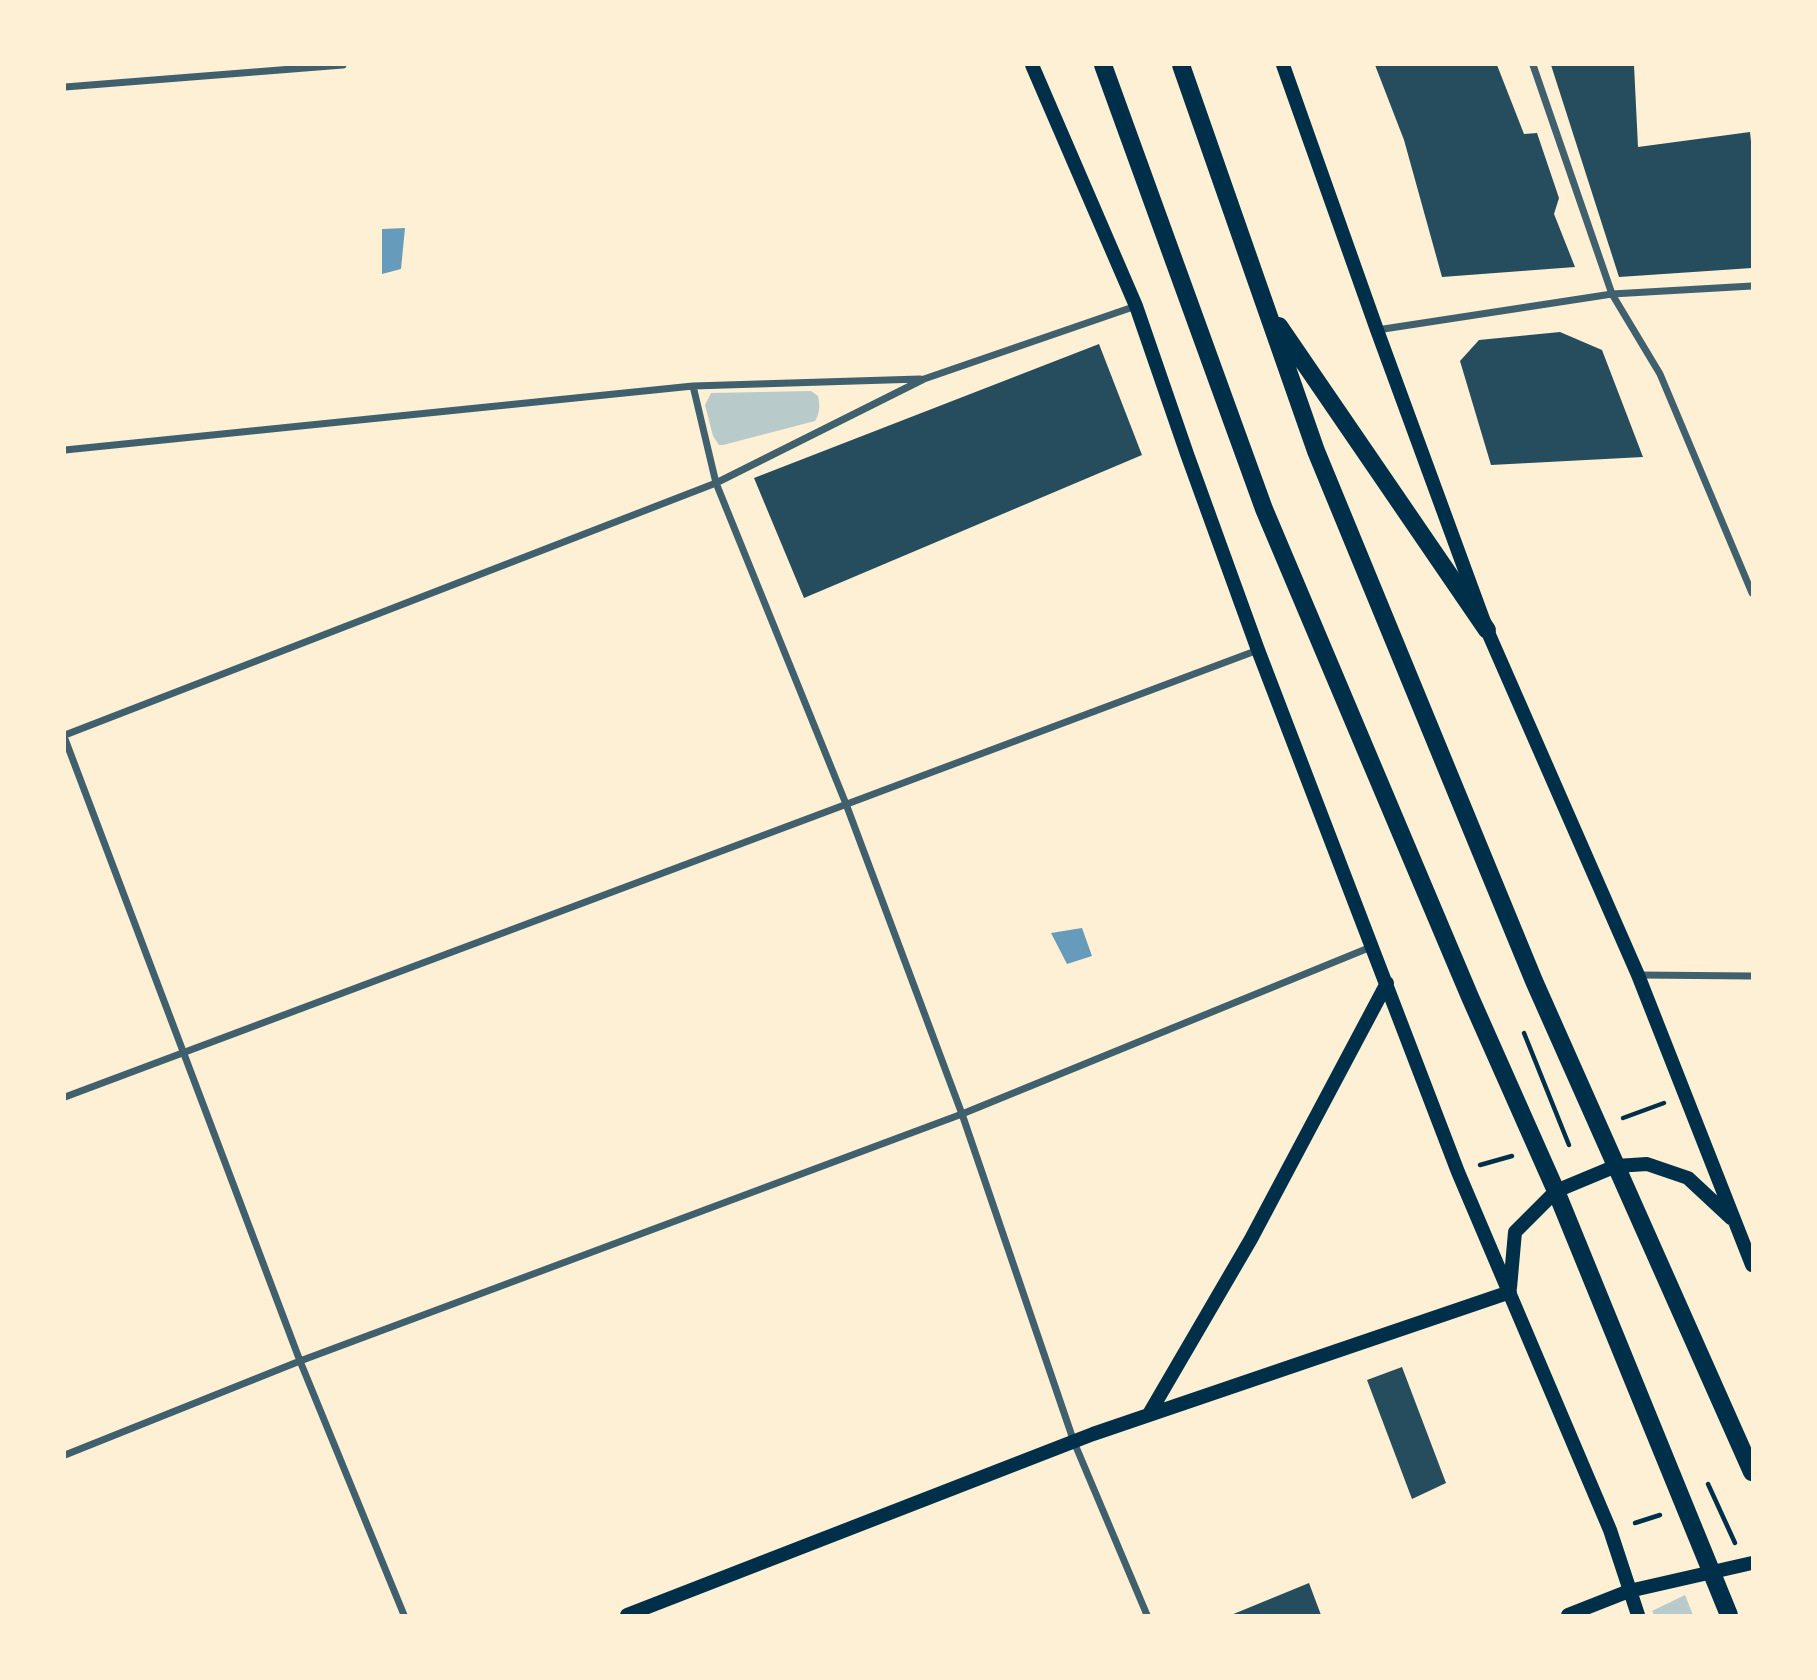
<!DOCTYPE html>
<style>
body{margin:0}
#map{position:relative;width:1817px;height:1680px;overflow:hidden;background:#fdf0d5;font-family:Raleway,sans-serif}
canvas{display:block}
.frame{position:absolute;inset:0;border:66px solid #fdf0d5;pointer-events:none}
</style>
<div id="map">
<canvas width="1817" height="1680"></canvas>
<div class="frame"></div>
</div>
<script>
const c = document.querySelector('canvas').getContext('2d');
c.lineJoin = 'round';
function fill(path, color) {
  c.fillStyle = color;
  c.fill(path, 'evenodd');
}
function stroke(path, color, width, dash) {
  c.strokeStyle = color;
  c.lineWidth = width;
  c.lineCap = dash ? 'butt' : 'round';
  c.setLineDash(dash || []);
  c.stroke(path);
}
fill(new Path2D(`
 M811,391L818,396C820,405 820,413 815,421L723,445H719L713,436L705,405L711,393Z
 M1685,1595L1693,1615H1654L1652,1611Z`), '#b9caca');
fill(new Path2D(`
 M405,228L401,269L382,274V229Z
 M1082,928L1092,956L1067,964L1051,933Z`), '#669bbc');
fill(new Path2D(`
 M1375,65H1497L1524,134L1537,133L1559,198L1554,214L1575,267L1442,277L1404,140Z
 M1551,65H1634L1638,147L1750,132L1752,151V268L1619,277Z
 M1560,332L1602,350L1643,457L1491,465L1460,361L1479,340Z
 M1099,344L1142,455L804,598L754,478Z
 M1402,1367L1446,1483L1412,1499L1367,1380Z
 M1309,1583L1321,1615H1231Z`), '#264d5e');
stroke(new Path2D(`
 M1524,1033L1569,1145
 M1623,1118L1664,1103
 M1480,1165L1512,1156
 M1708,1484L1735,1543
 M1635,1523L1660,1515`), '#003049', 4.5);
stroke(new Path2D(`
 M1533,65L1612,294L1660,374L1752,593
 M65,87L343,65
 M1377,330L1612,294L1752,286
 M693,386L716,483L846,804L962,1114L1074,1442L1147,1615
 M65,450L693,386L920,379
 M65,735L716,483L924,379L1136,306
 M65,739L300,1361L404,1615
 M1639,975L1752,976
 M65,1097L1258,650
 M65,1455L300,1361L962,1114L1371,947`), '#3f606c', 7);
stroke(new Path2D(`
 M1032,65L1136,306L1187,454L1258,650L1458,1172L1610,1530L1638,1615
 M1283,65L1377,330L1487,630L1638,975L1752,1265
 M1510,1288L1515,1232L1556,1191L1616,1166L1647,1164L1688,1178L1731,1218
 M1149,1414L1251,1239L1387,983
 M627,1615L1093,1434L1510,1292
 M1568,1615L1629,1591L1752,1563`), '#003049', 14);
stroke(new Path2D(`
 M1103,65L1264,509L1470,997L1556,1191L1729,1615
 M1181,65L1316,451L1534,981L1752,1472
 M1279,326L1487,630`), '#003049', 18);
</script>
